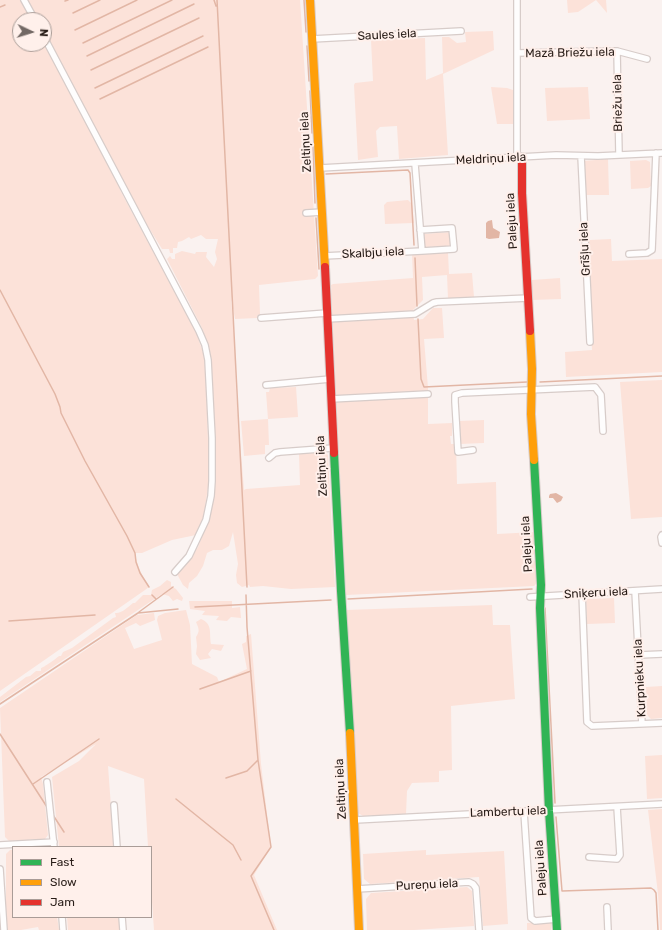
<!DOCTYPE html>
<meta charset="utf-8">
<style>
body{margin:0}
#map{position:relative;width:662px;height:930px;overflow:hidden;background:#faf2f0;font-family:Rubik,sans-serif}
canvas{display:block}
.legend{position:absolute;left:12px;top:846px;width:140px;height:72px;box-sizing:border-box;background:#fff0eb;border:1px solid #a99c97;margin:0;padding:5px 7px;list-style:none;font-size:12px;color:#291d18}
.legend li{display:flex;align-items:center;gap:8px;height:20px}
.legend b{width:20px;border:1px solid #a99c97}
.north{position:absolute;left:12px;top:12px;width:40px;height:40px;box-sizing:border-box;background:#fff0eb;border:1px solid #a99c97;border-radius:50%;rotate:94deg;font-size:11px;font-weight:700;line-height:16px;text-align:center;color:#291d18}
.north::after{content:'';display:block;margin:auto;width:14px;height:18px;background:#726864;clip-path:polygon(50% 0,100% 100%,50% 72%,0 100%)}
</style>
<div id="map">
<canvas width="662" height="930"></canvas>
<ul class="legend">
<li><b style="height:5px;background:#30b455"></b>Fast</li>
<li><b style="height:5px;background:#ff9f0a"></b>Slow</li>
<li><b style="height:5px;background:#e5322d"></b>Jam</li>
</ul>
<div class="north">N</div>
</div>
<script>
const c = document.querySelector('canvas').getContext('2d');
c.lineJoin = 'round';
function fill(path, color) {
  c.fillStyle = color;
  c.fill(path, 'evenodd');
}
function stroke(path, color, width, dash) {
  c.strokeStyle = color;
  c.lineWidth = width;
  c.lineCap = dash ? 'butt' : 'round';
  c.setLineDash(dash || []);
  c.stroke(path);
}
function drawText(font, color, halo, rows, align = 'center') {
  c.font = font + ' Rubik,sans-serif';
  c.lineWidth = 4;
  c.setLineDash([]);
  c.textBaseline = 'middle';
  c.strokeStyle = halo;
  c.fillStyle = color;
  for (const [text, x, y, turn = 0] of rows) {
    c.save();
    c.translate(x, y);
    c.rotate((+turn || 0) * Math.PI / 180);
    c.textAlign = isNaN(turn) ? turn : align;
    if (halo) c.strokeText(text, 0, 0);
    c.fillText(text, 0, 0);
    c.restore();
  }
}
fill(new Path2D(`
 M0,0H300L318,276L315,279L259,285L260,314L258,315L257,318L235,319L231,297L235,347L236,391L244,490L246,489L300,485L299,454L325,452L328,455L335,587L291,589L263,586L250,587L249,585L242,587L237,583L236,575L238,564L233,532L229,546L222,550H213L207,553L203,566L197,576L189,583L188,589L183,585L177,574L189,561L198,547L208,522L215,483L211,358L203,330L167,259L170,256L172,259H175V254L182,251L195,254L196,252H207L206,257L214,267L217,259L215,252L218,239H206L201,235L191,239L189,237L182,241L178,242L177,248H173V253H170L169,249H162L123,186L120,190L196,332L206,361L209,481L203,520L196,535L172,540L142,553H135C137,566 142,575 149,587L145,590L0,691ZM20,20H44V44H20Z
 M567,0H606L607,13L596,0L578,12L568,13Z
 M493,31L494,50L443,74L448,155L399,159L397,126L380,127L376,131L378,157L358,160L354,85L355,83L373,81L371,40L425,38L426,80L443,73L442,37H449L457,43L466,42L465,32Z
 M491,87L507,88L513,90L514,124H497Z
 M588,87L590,119L547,121L545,88Z
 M608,159L609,195H586L583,161Z
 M646,160L650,162L651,186L648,188L631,189L630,161Z
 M408,200L412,204L414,223L385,224L384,205L387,202Z
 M450,232V246L425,247L424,234Z
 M611,239L612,261L662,259V372L566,377L565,352L592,350L587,243L590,240Z
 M448,253L449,274L472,273L474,297L448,299L447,275L422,277L423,300L413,310L414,320L423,319L433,308H442L444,338L424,339L428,388V424L452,423V436H450L451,444H456L457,484L496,482L497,534L535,532V553L532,556L533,560L536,562L537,583L534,586L346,595L331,285L333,284L413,278L412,254Z
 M560,278L561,299L532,300V280Z
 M662,380V517L631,519L620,382Z
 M296,387L298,417L268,419L269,445H265V454L244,456L241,421L268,419L266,392H269L270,388Z
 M484,420V443L460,444L459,421Z
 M167,580L171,582V586L176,589L183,598L182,601L177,599L173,601L169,596L162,594L0,702V697L26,677L30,676L36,671H41V668C43,668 57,658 59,656H61L63,652L72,648L113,618L116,617L115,613C121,614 128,607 133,603H135L143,595H151L152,590L160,586Z
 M614,598L615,623L587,624L586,599Z
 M189,601H232V608L240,607L241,618L231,617L227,621L216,620L219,616L202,615L205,611L190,609Z
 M492,605L493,625H510L515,699L451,706L452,770L439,771V782L412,783L407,791L406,814L363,816L358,813L356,808L346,610Z
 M186,610L190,625L192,664L217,677L219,682L247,669L242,644L246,642V636L251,634L261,764L271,847L254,875L277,930H154L151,888V847H148L144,779L108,766L114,847H59L52,777L79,761L96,744L41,777L43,784L48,835L45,839L9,841L5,837L0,708L137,615L154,613L155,620L140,626L136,623L125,628L134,649L162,640L157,620L158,616L165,613Z
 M201,619C213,624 209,633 211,644L224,645L221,651L212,649L208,654L211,658L200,660L196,654L197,646L196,637C200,631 199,629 196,622Z
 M662,686V718L651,719L647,715L646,687Z
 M662,755V798L647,799L645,756Z
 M662,809V930H660L658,894L648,810Z
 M10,850H13V917H57L59,930H39L38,927L21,930H6V854Z
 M426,850V855L504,851L508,924L483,926L479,877L370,884L364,879L363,854Z
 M467,887L472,891L474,926L414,930H367L366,899L371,893Z
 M67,917H119L120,930H68Z
 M551,922V930H527V923Z`), '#fce2d9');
fill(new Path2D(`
 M492,220L493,228L500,232L499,238L489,239L486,238V223L488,221Z
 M556,493L563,497L561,501L557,503L553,498H549V496L550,494Z`), '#e2b6a5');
stroke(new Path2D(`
 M214,0L216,6
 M217,0L247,587
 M304,0L306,32
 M65,1L68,0
 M0,7L5,5
 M73,13L100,0
 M75,30L137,0
 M83,43L172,0
 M307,46L309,81
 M87,56L194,4
 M91,70L199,18
 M95,88L203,36
 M310,91L312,133
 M100,99L208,47
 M313,145L315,203
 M326,174L408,170L410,173L414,245
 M316,218L319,269
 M415,258L417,306
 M0,290L55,394L60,407L61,413L85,461L127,536L135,553L136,562L140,573L149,587
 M418,319L421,379L424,387L527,382
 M540,382L662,376
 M152,595L156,599
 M246,595L247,627L258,760L271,847L251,876L274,930
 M348,599L532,589
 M195,607L331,600
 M545,608L555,803
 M139,612L173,587
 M9,621L95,615
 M200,689L251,671
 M0,704L138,613L178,609
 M0,734L47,807
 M226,778L247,771L258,760
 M33,784L99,739
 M176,799L233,845L241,860
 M53,815L64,832
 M556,817L562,891L651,888L654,890L656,893L658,930`), '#e2b6a5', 1.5);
const street = new Path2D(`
 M24,0L35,20
 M517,0V157
 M44,37L199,331L205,345L208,360L212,438V481L211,496L206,520L189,556L175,572
 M312,39L461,31
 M617,51L619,154
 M517,53L611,51H617L647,59
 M581,156L590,342
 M320,168L556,155L598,156L662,153
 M306,213L322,212
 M420,230L452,228L454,249L422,251
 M629,254L647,253L652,250L656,153
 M324,256L422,251L415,164
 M261,318L327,313
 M327,319L415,314L433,303L437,302L529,298
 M266,385L330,379
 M331,399L428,394
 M473,450L458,452L455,402V395L462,393L595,387L601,395L603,431
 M269,458L275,453L280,452L333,448
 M662,535L661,537L662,543
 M635,591L642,724
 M582,593L587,722L592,726L662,723
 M530,597L662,589
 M639,655L662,654
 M47,782L54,847
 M114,805L117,847
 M524,812L531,918L535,921L557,919
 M355,820L662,804
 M0,845L54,842
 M589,857L617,859L620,855L617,807
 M0,869L4,930
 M357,889L469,882L473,884L476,888L479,930
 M607,907L608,930
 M62,917L63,930
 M122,917L123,930`);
const fast = new Path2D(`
 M334,453L341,591L350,733
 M534,460L541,585L540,608L549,811L557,930`);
const slow = new Path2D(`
 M310,0L325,267
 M530,331L532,369L531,414L534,460
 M350,733L359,930`);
const jam = new Path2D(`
 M522,157V193L530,331
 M325,267L334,453`);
stroke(street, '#d7ccc9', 8);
stroke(fast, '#d7ccc9', 10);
stroke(slow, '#d7ccc9', 10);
stroke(jam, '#d7ccc9', 10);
stroke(street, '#fefdfd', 5.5);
stroke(fast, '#30b455', 8);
stroke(slow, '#ff9f0a', 8);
stroke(jam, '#e5322d', 8);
drawText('12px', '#291d18', '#fff0eb', [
 ["Saules iela",387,35,-3],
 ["Mazā Briežu iela",570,53,-1],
 ["Briežu iela",618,103,-91],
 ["Zeltiņu iela",306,142,-93],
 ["Meldriņu iela",491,159,-3],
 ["Paleju iela",512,221,-93],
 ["Grīšļu iela",585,249,-93],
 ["Skalbju iela",373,253,-3],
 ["Zeltiņu iela",322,466,-93],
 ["Paleju iela",527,544,-93],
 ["Sniķeru iela",596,593,-3],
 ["Kurpnieku iela",640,678,-93],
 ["Zeltiņu iela",341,789,-93],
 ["Lambertu iela",508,812,-2],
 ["Paleju iela",541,868,-94],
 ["Pureņu iela",427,885,-3]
]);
</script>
